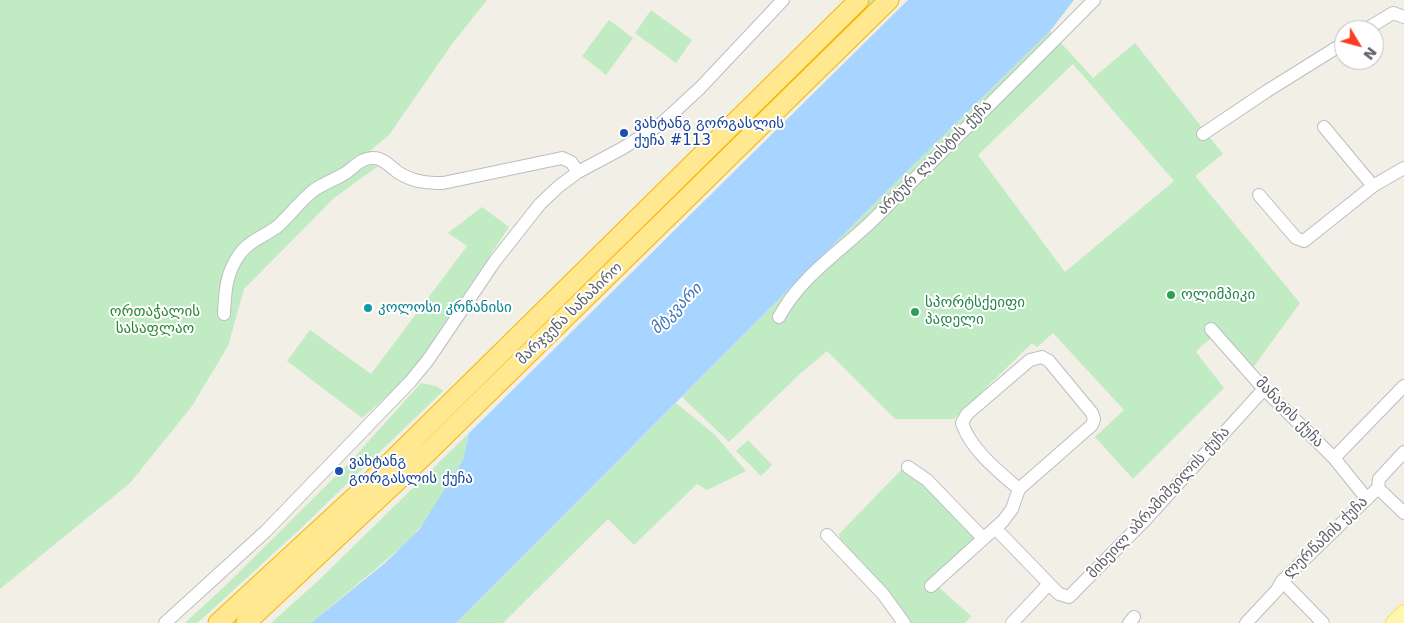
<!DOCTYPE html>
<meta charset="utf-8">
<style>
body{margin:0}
#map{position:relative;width:1404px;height:623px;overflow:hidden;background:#f1efe6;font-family:"DejaVu Sans",sans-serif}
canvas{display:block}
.north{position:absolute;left:1334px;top:20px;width:50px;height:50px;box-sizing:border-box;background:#fff;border:1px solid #bec0c3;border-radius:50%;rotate:127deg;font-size:14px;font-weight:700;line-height:20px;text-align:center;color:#5d6168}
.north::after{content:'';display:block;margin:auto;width:18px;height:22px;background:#fa3e23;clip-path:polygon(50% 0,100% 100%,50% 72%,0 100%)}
</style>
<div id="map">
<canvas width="1404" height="623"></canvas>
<div class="north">N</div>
</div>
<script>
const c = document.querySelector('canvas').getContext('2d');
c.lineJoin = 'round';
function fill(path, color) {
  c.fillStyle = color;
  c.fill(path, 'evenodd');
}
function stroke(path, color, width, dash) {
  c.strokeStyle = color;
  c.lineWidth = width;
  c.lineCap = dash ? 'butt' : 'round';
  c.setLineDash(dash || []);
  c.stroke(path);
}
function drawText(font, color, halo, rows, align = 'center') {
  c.font = font + ' "DejaVu Sans","Noto Sans Georgian",sans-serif';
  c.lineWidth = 4;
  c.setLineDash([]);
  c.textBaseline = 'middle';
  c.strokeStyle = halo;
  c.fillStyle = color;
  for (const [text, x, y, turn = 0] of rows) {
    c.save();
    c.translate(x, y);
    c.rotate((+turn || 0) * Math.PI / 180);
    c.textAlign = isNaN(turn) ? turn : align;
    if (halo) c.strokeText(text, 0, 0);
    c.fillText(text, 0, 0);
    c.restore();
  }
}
fill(new Path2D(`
 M0,0H487L452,44L389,135L319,193L370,165L378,166L334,198L244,289L228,346L192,406L130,483L0,589Z
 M870,0H877L608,265L254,608L237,623H230L606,262Z
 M651,10L692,40L676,63L635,33Z
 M609,20L633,38L606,75L582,56Z
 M1050,31L1093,78L1135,43L1223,154L1195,176L1300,303L1252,369L1219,333C1211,339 1202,344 1196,352L1224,388L1133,479L1095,437L1124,410L1053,333L1037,347L1032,343L954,419H895L827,351L802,372L729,442L682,397L896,182ZM1073,64L1174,181L1065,272L978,155Z
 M482,207L509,227L420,360L391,393L362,418L287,361L310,330L371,374L467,246L448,233Z
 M421,383L436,386L443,391L299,530L204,617L197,623H185L225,586L348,464Z
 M676,403L714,434L746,471L707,490L697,484L634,545L608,519L503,623H456Z
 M469,433L463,460L432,512L410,540L311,623H271L318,581Z
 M748,440L772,465L761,476L736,451Z
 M904,467L934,492L979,539L933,582L971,616L965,623H910L842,545L839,534Z`), '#c1ebc3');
fill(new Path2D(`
 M908,0H1074L1050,31L896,182L456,623H311L385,563L419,530L463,460L469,433Z`), '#a8d5ff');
const minor = new Path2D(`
 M1365,30L1393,13L1404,17
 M1324,127L1373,186
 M1203,134L1267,91L1344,43
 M1259,195L1296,238L1304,241L1373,186L1404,168
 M224,314C225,292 226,273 239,255C248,241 267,235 278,226C291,214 300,201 314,190C324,183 337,179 347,172C355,166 363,157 374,158C383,158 392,168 399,173C414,182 427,183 443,183L562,158L571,162L578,172
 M779,317C800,277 841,251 873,220C947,147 1021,74 1094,0
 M1211,329L1264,389L1334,458L1367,499
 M1334,458L1404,386
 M908,467L927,480L983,538
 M1378,488L1404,513
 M996,529L1059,594L1069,597L1146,519L1264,389
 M827,535L883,594L904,623
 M1282,581L1323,623
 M931,586L1003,521L1012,509L1019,489L1092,425L1094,419L1092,413L1049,361L1042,357L1030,360L967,414L962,423C971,450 998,471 1019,489
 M165,623L266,531L410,382L428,360L495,261L540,204L558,187L578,172L623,148L662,123L700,88L783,0
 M1012,623L1049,584
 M1129,623L1134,617
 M1246,623L1277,590L1282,581L1378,488L1379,479L1404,452`);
const major = new Path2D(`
 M1394,623L1404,613`);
const highway = new Path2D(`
 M218,623L361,491L859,0
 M246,623L429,451L889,0`);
stroke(minor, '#babec3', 14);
stroke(major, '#ffd751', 18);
stroke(highway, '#f7b600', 21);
stroke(minor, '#fff', 12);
stroke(major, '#fff6ad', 16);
stroke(highway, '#ffe88f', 19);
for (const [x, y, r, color] of [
 [624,133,5,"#1a4fb4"],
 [1171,295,5,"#2e9e5b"],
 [368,308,5,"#0f9aa8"],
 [915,312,5,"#2e9e5b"],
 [339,471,5,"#1a4fb4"]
]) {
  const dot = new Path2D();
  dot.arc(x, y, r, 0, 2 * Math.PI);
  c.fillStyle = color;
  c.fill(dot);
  stroke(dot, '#fff', 2);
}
drawText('15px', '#164399', '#fff', [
 ["ვახტანგ გორგასლის",634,124],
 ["ქუჩა #113",634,141],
 ["ვახტანგ",349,462],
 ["გორგასლის ქუჩა",349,479]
], 'left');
drawText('15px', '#5d6168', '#fff', [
 ["არტურ ლაისტის ქუჩა",935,158,-45],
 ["მარჯვენა სანაპირო",570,314,-44],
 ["მანავის ქუჩა",1289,413,46],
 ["მიხეილ აბრამიშვილის ქუჩა",1159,503,-47],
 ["ლერწამის ქუჩა",1326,538,-44]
]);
drawText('15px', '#27864d', '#fff', [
 ["ოლიმპიკი",1181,295],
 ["სპორტსქეიფი",925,303],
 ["პადელი",925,320]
], 'left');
drawText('15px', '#0d838f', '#fff', [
 ["კოლოსი კრწანისი",378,308]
], 'left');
drawText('15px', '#2d8736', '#fff', [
 ["ორთაჭალის",155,312],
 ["სასაფლაო",155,329]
]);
drawText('italic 16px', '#3a73bc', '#fff', [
 ["მტკვარი",677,309,-45]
]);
</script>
